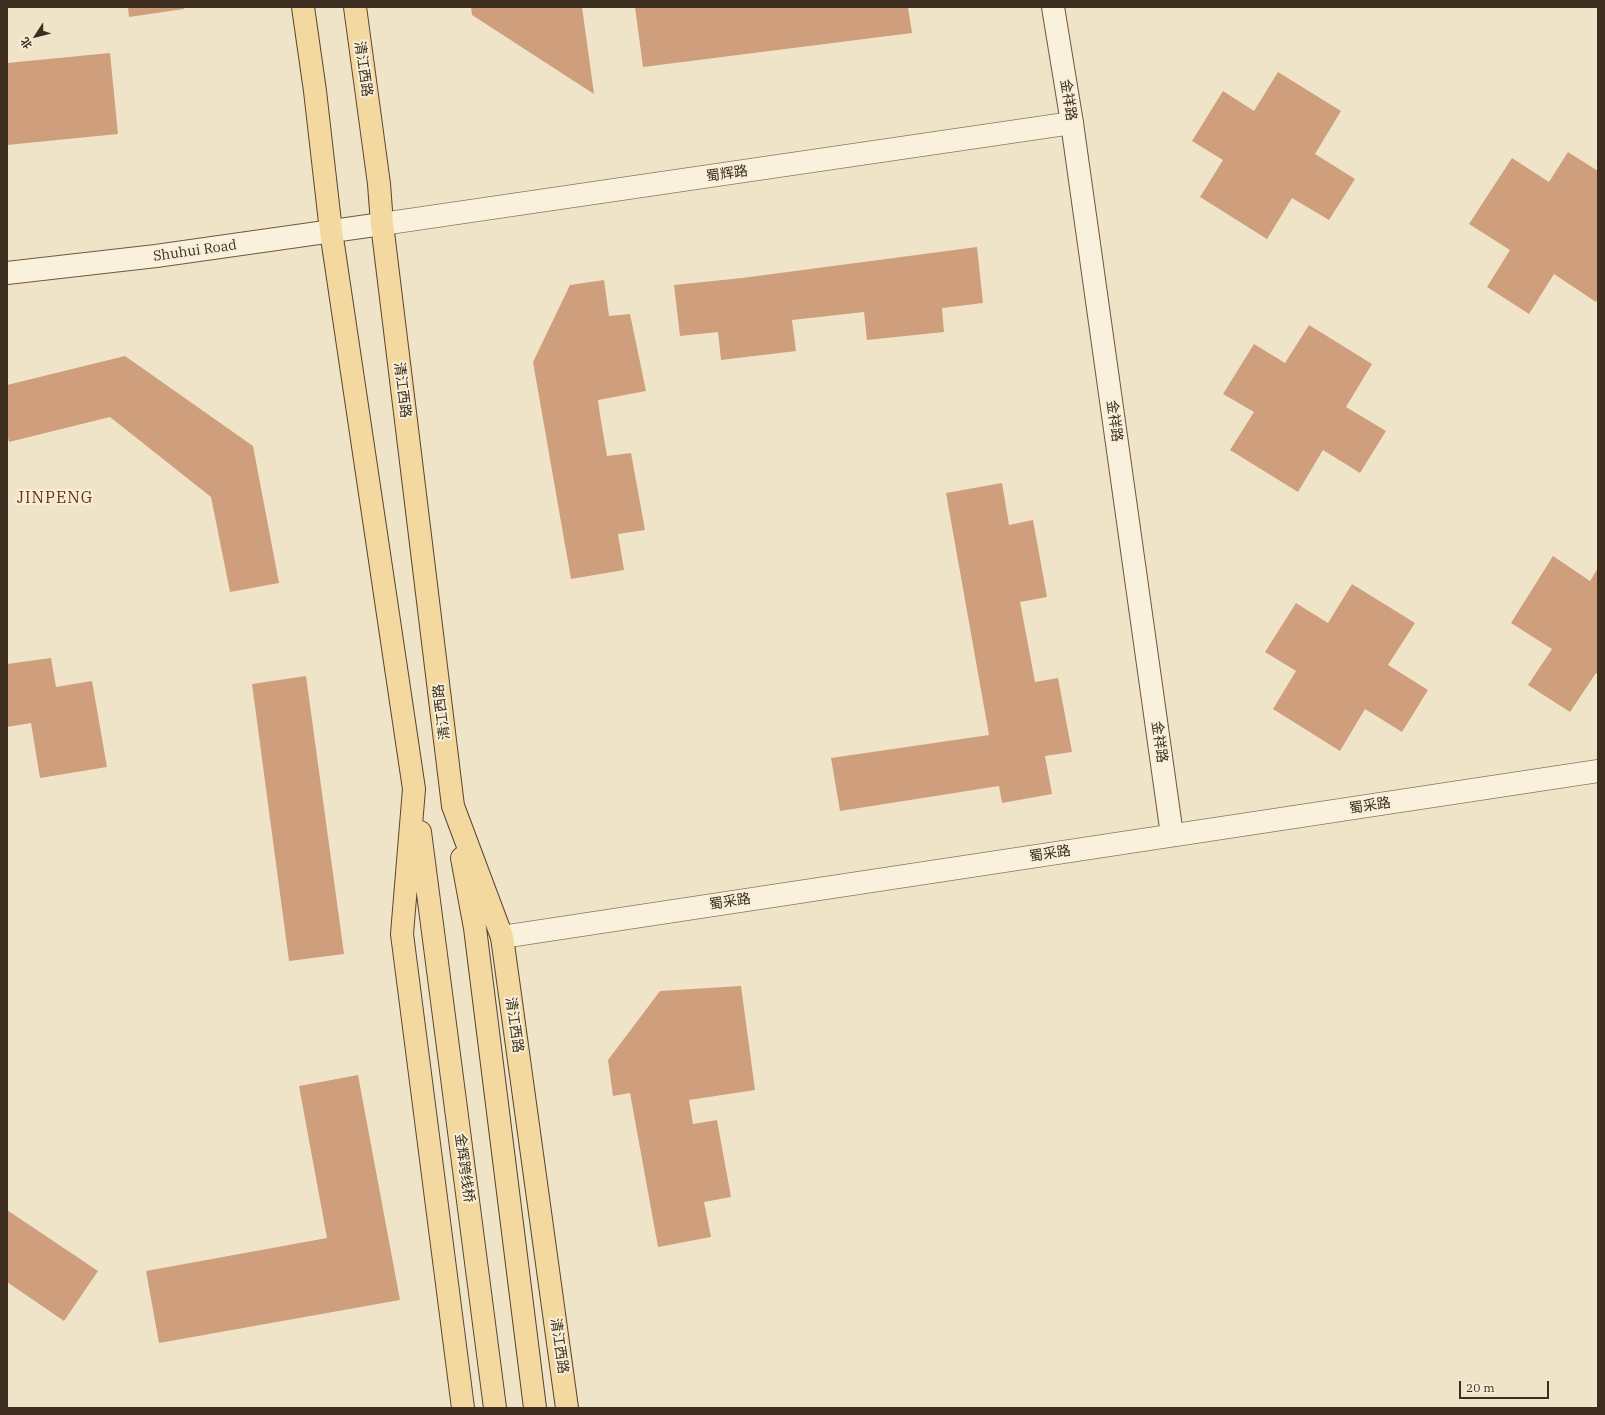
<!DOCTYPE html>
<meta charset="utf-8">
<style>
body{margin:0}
#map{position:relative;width:1605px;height:1415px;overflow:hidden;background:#f0e4c8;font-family:"IBM Plex Serif","Noto Sans SC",serif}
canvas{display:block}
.frame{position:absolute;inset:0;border:8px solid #3d2e20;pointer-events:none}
.north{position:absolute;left:16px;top:16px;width:40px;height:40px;-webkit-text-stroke:3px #f7eed8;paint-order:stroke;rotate:234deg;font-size:11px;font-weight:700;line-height:16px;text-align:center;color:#3d2e20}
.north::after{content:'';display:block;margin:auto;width:14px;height:18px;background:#3d2e20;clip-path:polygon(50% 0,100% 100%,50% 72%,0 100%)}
.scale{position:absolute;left:1459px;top:1381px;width:90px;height:18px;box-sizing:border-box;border:2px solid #3d2e20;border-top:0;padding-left:5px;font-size:12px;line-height:14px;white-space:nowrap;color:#3d2e20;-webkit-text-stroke:3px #f7eed8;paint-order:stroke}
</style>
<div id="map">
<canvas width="1605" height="1415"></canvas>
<div class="frame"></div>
<div class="north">北</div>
<div class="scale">20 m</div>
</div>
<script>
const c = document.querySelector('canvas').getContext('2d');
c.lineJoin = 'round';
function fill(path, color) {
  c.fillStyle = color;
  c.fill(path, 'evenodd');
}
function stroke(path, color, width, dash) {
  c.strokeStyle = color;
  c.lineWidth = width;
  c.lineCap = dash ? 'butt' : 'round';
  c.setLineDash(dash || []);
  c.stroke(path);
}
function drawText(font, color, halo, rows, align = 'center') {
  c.font = font + ' "IBM Plex Serif","Noto Sans SC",serif';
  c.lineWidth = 4;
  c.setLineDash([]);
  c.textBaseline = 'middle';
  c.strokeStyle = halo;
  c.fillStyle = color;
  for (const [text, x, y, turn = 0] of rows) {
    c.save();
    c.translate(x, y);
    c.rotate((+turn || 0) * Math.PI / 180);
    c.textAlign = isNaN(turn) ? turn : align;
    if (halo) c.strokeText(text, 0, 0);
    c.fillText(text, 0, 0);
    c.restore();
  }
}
fill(new Path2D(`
 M128,7H183L184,9L129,17Z
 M471,7H582L594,94L472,15Z
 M635,7H908L912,33L643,67Z
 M110,53L118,134L7,145V63Z
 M1278,72L1341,111L1315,154L1355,179L1329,220L1292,198L1267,239L1200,197L1223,160L1192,141L1223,91L1254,111Z
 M1568,152L1598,171V298L1596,302L1554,274L1529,314L1487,287L1510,250L1469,224L1512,158L1549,182Z
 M977,247L983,303L942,308L944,332L867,340L864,312L792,320L796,351L721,360L718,332L680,336L674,285L742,278Z
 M604,280L609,316L630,314L646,391L598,400L600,415L607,456L631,453L645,530L618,534L624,570L571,579L533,362L570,285Z
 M1309,325L1372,364L1346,407L1386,431L1360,473L1323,450L1298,492L1230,450L1254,412L1223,394L1254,344L1285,363Z
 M125,356L253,446L279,583L230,592L211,497L110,417L9,442L7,433V385Z
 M1002,483L1009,525L1033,520L1047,597L1020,602L1035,682L1058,678L1072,752L1045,756L1052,794L1002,803L999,786L840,811L831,758L989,735L946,493Z
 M1553,556L1590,581L1598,568V674L1596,673L1570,712L1528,685L1552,649L1511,623Z
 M1352,584L1415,623L1388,665L1428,690L1402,732L1365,709L1340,751L1273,709L1296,671L1265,652L1296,603L1328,623Z
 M51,658L56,687L92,681L107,767L40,778L31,723L7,727V664Z
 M306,676L344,954L289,961L252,684Z
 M741,986L755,1090L689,1100L693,1124L717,1120L731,1197L704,1202L711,1237L658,1247L630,1093L613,1096L608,1060L660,991Z
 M358,1075L400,1300L159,1343L146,1271L327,1238L299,1086Z
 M7,1210L98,1271L64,1321L7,1282Z`), '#cf9f7d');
const street = new Path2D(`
 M382,224L1072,123
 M502,937L1598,771`);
const secondary = new Path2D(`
 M1053,7L1072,123L1172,835
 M7,273L156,256L382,224`);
const primary = new Path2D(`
 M303,7L315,91L331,231L414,789L402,934L463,1408
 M355,7L379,184L382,224L453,806L502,937L567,1408
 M420,832L495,1408
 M462,858L475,928L535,1408`);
stroke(street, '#8d765c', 24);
stroke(secondary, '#6f573f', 24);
stroke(primary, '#5b4430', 24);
stroke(street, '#faf1dc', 22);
stroke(secondary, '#faf1dc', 22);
stroke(primary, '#f3d9a0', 22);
drawText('14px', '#3d2e20', '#f7eed8', [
 ["清江西路",363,69,82],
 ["金祥路",1068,100,81],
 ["蜀辉路",727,174,-8],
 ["Shuhui Road",195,251,-8],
 ["清江西路",402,390,83],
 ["金祥路",1114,421,82],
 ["清江西路",442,712,-97],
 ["金祥路",1159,742,82],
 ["蜀采路",1370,806,-9],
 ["蜀采路",1050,854,-9],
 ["蜀采路",730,902,-9],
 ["清江西路",514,1025,82],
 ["金辉跨线桥",464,1168,82],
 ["清江西路",559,1346,82]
]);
c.letterSpacing = '1px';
drawText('16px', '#6b2e1e', '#f7eed8', [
 ["JINPENG",55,498]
]);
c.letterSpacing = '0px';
</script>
